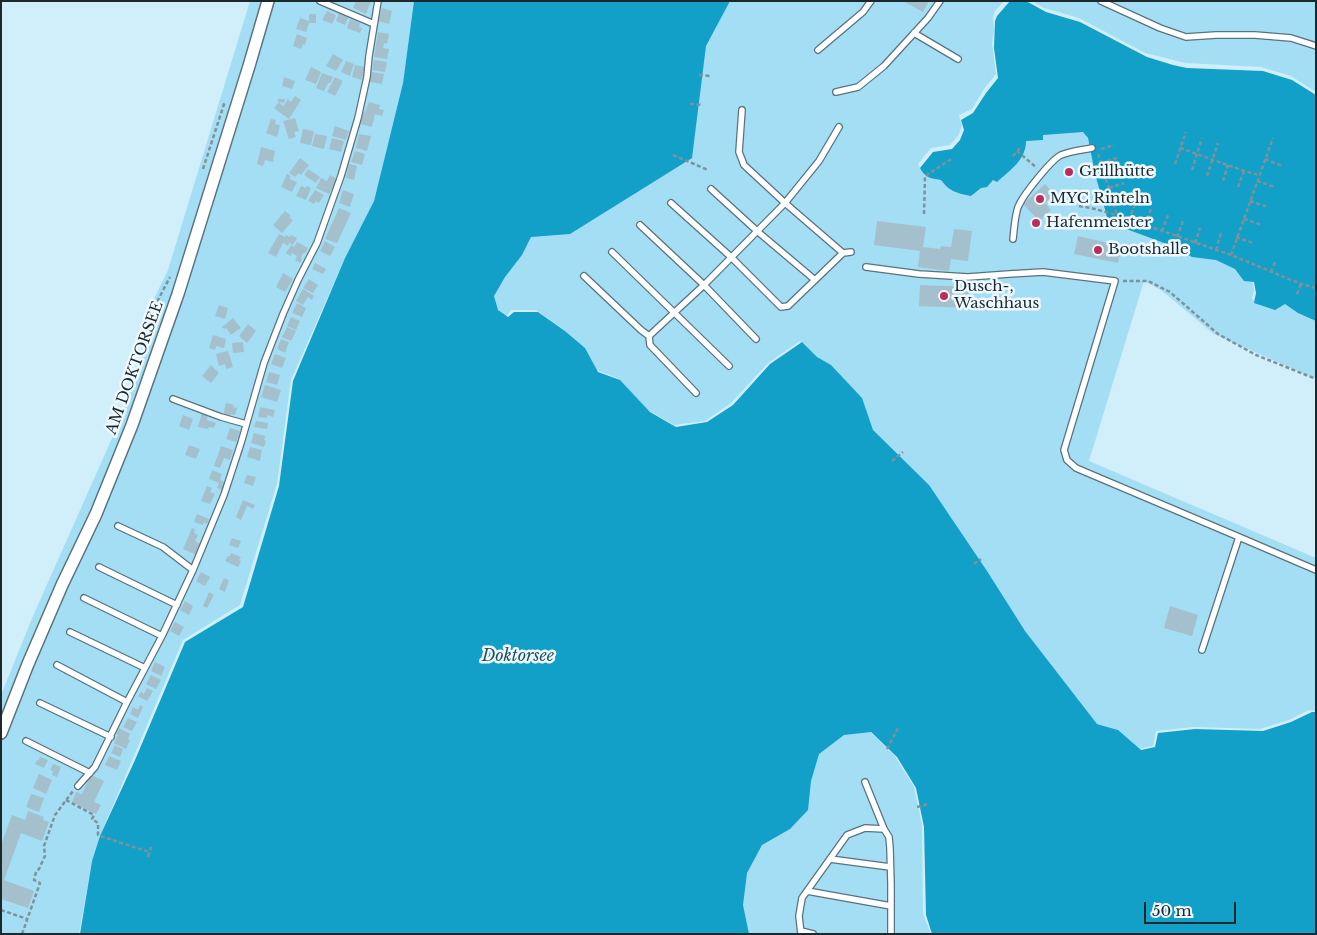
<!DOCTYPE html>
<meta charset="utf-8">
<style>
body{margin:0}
#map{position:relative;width:1317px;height:935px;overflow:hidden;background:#d1effb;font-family:"Libre Baskerville",serif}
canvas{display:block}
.frame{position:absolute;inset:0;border:2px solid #1d282c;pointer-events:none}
.scale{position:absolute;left:1144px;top:902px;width:92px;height:22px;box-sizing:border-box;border:2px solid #1d282c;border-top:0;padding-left:6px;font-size:15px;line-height:18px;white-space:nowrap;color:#1d282c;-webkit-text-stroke:4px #edf9fe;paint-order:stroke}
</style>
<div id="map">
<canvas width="1317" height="935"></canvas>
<div class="frame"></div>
<div class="scale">50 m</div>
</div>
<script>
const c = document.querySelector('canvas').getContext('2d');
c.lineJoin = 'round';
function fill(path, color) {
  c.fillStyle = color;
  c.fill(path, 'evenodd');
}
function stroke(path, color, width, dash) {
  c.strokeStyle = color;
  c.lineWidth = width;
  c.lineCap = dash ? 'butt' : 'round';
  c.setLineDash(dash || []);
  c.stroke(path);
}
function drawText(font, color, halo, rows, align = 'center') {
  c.font = font + ' "Libre Baskerville",serif';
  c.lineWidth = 5;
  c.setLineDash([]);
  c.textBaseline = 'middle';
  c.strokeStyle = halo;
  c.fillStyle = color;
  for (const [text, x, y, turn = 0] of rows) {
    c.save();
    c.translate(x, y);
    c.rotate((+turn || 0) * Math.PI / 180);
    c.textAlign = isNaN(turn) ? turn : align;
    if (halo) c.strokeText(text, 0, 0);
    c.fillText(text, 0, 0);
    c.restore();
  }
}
fill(new Path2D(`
 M250,1H414L403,83L374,201L345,258L291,380L277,484L240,605L183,640L100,836L92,861L79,934H1V695L33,616L117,427L149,331L154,299L168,270Z
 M729,1H1004L995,11L993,17L994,31L992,43L996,74L984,89L972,109L959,115L962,126L958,136L950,145L931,148L918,164L925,176L1024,137L1051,131L1083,132L1088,138L1095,174L1105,212L1214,256L1252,278L1254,289L1252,299L1273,306L1283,300L1316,318V379L1214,334L1161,290L1144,281L1089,461L1316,558V711L1309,710L1289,720L1260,729L1193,727L1156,731L1153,746L1139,749L1115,729L1095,723L870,429L859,396L829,364L815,356L800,341L768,363L731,403L705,421L674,425L648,410L617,378L596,370L583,347L563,329L536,310H512L506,316L496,308L492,295L529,236L704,45Z
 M1032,1H1316V92L1291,76L1261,67L1185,63L1145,53L1079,18L1044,8Z
 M868,730L894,755L914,787L922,825L923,914L931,934H747L741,904L745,872L816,752L841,734Z`), '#a3def5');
fill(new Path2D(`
 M414,1H730L706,46L692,158L570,234L531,237L522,255L505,277L494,296L498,310L508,317L514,312H538L565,331L585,348L598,372L620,380L650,412L676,427L707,422L733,405L770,364L802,342L817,357L831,365L862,398L873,430L929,485L987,571L1025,631L1097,724L1118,730L1141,750L1155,747L1158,733L1195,729L1263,731L1291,722L1312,712H1316V934H932L926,915L924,827L916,788L897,757L871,732L844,735L819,754L811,781L808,810L790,829L762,845L747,873L743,905L749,934H80L92,861L100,836L135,760L185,642L243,607L279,486L293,381L345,258L374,201L403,83Z
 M1010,1H1026L1046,12L1080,22L1147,57L1173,65L1187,68L1263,71L1292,80L1316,95V321L1298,313L1285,304L1275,310L1254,303L1256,293L1254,282L1244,281L1235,269L1216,260L1192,257L1172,246L1113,224L1107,217L1095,174L1088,138L1083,132L1043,135V140L1026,141C1026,160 1010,170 997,182L993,180L987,187L981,188L971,196C957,193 950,192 941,180C930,178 925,178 920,168L933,152L952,149L960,140L964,130L961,120L973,113L986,93L998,78L994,48L995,21L997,16Z`), '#12a0c8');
fill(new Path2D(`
 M356,1H371L366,14L353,8Z
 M903,1H929L923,12Z
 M382,8L392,11L389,24L378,21Z
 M327,11L336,15L332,24L322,20Z
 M339,13L349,16L345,25L336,21Z
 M309,14H316V23H309L306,32L296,29L300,18L309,21Z
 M350,19L360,23L359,27L362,28L360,33L347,28Z
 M378,32L389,34L387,44L384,43L383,48L389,49L387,59L374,57Z
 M297,34L307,38L305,45L303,44L301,49L293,46Z
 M333,54L343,60L336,71L326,66Z
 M374,60L387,62L385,72L372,70Z
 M346,61L354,64L350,76L341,72Z
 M355,65L365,67L362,80L352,77Z
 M311,67L321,72L316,84L305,80Z
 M372,72L384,74L382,84L370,82Z
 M322,73L333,77L330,83H328L324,91L316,88Z
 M284,77L295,81L292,89L282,86Z
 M335,77L343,81L335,96L327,92Z
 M295,96L301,100L289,119L279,112L288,99L291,102Z
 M278,99H285L284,103L279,102L283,106L279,112L274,108L279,102H278Z
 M369,102L380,105L379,109L384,110L382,116L375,114L372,127L360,124L364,111L365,112Z
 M295,118L299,131L294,132L296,137L289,139L283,121Z
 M271,119L276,120L275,124L280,125L277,137L266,133Z
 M335,126L349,131L346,140L332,136Z
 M303,129L314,131L311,145L300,143Z
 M315,134L327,136L324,149L312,146Z
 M359,134L371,136L367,151L356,148Z
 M332,138L344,141L341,152L329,149Z
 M261,147L275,151L273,162L265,160L263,166L257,164Z
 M355,151L365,154L362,165L351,162Z
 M300,158L309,165L301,175L299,173L295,177L289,173Z
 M349,164L357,166L354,180L346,178Z
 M308,169L320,177L316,183L304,175Z
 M287,174L291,176L289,179L297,182L292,192L281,187Z
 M330,175L337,179L329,194L316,188L321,178L327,181Z
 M1045,184L1054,194L1045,203L1051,210L1039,221L1023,204Z
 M301,186L306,188L307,186L311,188L306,200L296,196Z
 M315,190L324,195L319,203L316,201L314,204L308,201Z
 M343,190L354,194L350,207L339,203Z
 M339,208L351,213L337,243L325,239Z
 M285,211L291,216L289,217L293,220L282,233L273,225Z
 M877,221L926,227L923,247L940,249L941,246L951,247L954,229L972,231L968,261L951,259L949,271L918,267L920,251L874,245Z
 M279,234L285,237L286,235L290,237L291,235L297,238L293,245L289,243L288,246L283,243L276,257L268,253Z
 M1078,236L1122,246L1118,263L1074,254Z
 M325,241L335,247L330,256L320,251Z
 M297,242L308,248L305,253H303L301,257L302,258L300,263L295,260L297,256L292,253L291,256L286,253L291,245L294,247Z
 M315,263L326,269L323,274L312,269Z
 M283,273L293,279L285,292L276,287Z
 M309,279L318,285L313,293L303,288Z
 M920,285L969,287L968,308L919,306Z
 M303,289L314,296L312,300L308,297L303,305L296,301Z
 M297,303L306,308L302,317L292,313Z
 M219,305L228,308L225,319L215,316Z
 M291,317L300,321L296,330L287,326Z
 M233,318L241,328L231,335L226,328L224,329L222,327Z
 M248,324L256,331L247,343L239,336Z
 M287,327L296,331L291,341L282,337Z
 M213,335L226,339L224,348L216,346L215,350L209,348Z
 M281,339L289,342L285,353L277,349Z
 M243,342L244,352L233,353L232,343Z
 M228,351L233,367L226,369L225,364L219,366L216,354Z
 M275,354L286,358L282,368L271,364Z
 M211,365L219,373L211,383L202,376Z
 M269,372L280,375L277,385L266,382Z
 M265,385L281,390L277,402L261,397Z
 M226,403L234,405L233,407L237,408L235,415L231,414L230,417L223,415Z
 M260,407L275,410L273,417L267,415V418L258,417Z
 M202,413L208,415L207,420L216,423L214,428L209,427L208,429L198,427Z
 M183,415L193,419L189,430L179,426Z
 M256,421L268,423L267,429L254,427Z
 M230,428L240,431L236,442L226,439Z
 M254,433L265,436L264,440L266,441L264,447L251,443Z
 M189,445L200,449L196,459L185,455Z
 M221,446L233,450L230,460L224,458L220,468L214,466Z
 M250,447L262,450L260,461L247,457Z
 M212,470L222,474L220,480L228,483L225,491L217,488L219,483L209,479Z
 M247,475L256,477L253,486L244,483Z
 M207,486L212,488L210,492L215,494L210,504L201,501Z
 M243,500L255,505L253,509L247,506L241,520L236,517Z
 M197,514L209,519L207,524L204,522L203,525L194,522Z
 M192,528L195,529L194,533L198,535L195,541L201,544L199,556L183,549Z
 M232,538L241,541L238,548L229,545Z
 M231,553L241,557L239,560L241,561L238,567L225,561L228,556H230Z
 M201,572L210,577L205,586L196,581Z
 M224,578L229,580L225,592L219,589Z
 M209,592L214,595L207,608L203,606Z
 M185,601L193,606L189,615L180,610Z
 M1170,606L1198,615L1192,636L1164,628Z
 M175,622L184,627L179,636L170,631Z
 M155,662L165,667L161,676L151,671Z
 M151,675L161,680L156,689L146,684Z
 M147,688L153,691L147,701L138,696L141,692L144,694Z
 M140,705L143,707L138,718L130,714L133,707L138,710Z
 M128,718L137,722L132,731L123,727Z
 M119,728L130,734L128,739L130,740L126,749L114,743L118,735L116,734Z
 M115,745L123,749L120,757L111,753Z
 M109,756L121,761L117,770L105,765Z
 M40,757L48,760L44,768L35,764L37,760H39Z
 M53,764L61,767L57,777L52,775L53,771L50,770Z
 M39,774L52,780L46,794L33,788Z
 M91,775L104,781L94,802L101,805L96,814L72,802L76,792L82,794Z
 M31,794L44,798L39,812L26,807Z
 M28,811L44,817L43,820L49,822L42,841L21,833L4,880L34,891L28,908L1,899V845L12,815L25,820Z`), '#a4c0cc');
const service = new Path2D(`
 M320,1L374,24
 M1101,1L1160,28L1186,37L1216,35H1255L1291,38L1316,46
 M914,33L958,59
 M818,50L863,12L871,1
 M836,92L858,87L884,66L928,18L940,1
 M742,110L739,152L744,165L785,203L843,253L851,252
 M711,189L757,231L815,280
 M671,203L731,257L781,307L788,306L843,253
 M640,225L704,285L756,339
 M1013,239C1014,231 1015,212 1019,205C1024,194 1051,160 1061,155C1071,151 1082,150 1092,148
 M612,252L729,366
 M866,267L919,274L968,277L1009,274L1043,272L1115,281L1064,450L1067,460L1076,468L1239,537L1202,650
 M584,276L641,330L649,336L650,345L696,393
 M649,336L704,285L785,203L819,161L839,127
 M173,399L221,417L246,424
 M118,526L163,547L193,570
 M1239,537L1316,570
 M99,567L177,605
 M84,598L162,636
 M70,632L145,668
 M57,665L127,702
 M40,703L111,737
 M26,741L90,773
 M865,782L884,829
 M78,786L95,767L126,704L162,636L193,570L224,495L241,443L264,363L283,314L298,280L317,243L341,176L358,118L367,77L369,56L378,1
 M830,859L890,867
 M807,891L891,906
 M801,931L813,934
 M801,934L799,916L802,898L847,835L865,828L884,829L889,837L890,848L891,884V934`);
const minor = new Path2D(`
 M1,733L28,664L62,585L96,514L132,425L178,294L249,66L268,1`);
stroke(service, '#58737d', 8);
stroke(minor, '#58737d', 14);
stroke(new Path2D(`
 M699,75L710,76
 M690,104L703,105
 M1180,148L1244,171L1259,175
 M1101,149L1114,145
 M1017,151L1037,168
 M1098,154L1117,215
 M673,155L708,170
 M1013,156L1022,146
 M1265,159L1282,166
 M1101,163L1117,158
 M1175,164L1186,132
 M203,169L225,101
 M1192,170L1202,138
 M1105,176L1121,171
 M1207,176L1218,143
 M1223,181L1228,165
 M1257,181L1275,187
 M1238,187L1244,171
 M1109,188L1124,183
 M1112,200L1129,195
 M1250,201L1268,207
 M1079,206L1091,208L1117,215L1231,255L1301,284L1316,288
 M924,214L925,176L953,158
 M1244,219L1262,225
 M1129,220L1135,204
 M1145,225L1151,209
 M1162,231L1168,215
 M1177,237L1183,221
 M1236,237L1253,243
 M1195,243L1200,228
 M1216,250L1221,233
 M1231,255L1273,138
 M1271,272L1275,262
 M1123,281H1148L1170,292L1218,334L1256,355L1316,379
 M1297,294L1301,284
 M155,321L158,300L170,277
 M892,461L903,452
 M974,564L981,559
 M887,749L898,728
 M66,800L94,815L92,819L98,823V835L100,836L149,852L148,858L151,847
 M917,807L928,804
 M1,910L27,919
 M22,934L40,883L34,880L36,872L39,869L45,856L44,846L55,815L73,791`), '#7d929b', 2.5, [4, 2.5]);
stroke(service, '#fff', 5.5);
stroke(minor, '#fff', 11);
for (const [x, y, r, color] of [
 [1069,172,5,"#bc2d5d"],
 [1040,199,5,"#bc2d5d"],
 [1036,223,5,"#bc2d5d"],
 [1098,250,5,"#bc2d5d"],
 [944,296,5,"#bc2d5d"]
]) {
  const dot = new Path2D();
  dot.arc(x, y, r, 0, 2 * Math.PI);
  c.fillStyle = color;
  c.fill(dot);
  stroke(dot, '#edf9fe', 2);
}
drawText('15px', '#1d282c', '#edf9fe', [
 ["Grillhütte",1079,172],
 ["MYC Rinteln",1050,199],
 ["Hafenmeister",1046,223],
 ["Bootshalle",1108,250],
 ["Dusch-,",954,287],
 ["Waschhaus",954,304]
], 'left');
drawText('15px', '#1d282c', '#edf9fe', [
 ["AM DOKTORSEE",135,368,-70]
]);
drawText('italic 16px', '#1d4f60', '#edf9fe', [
 ["Doktorsee",518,656]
]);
</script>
